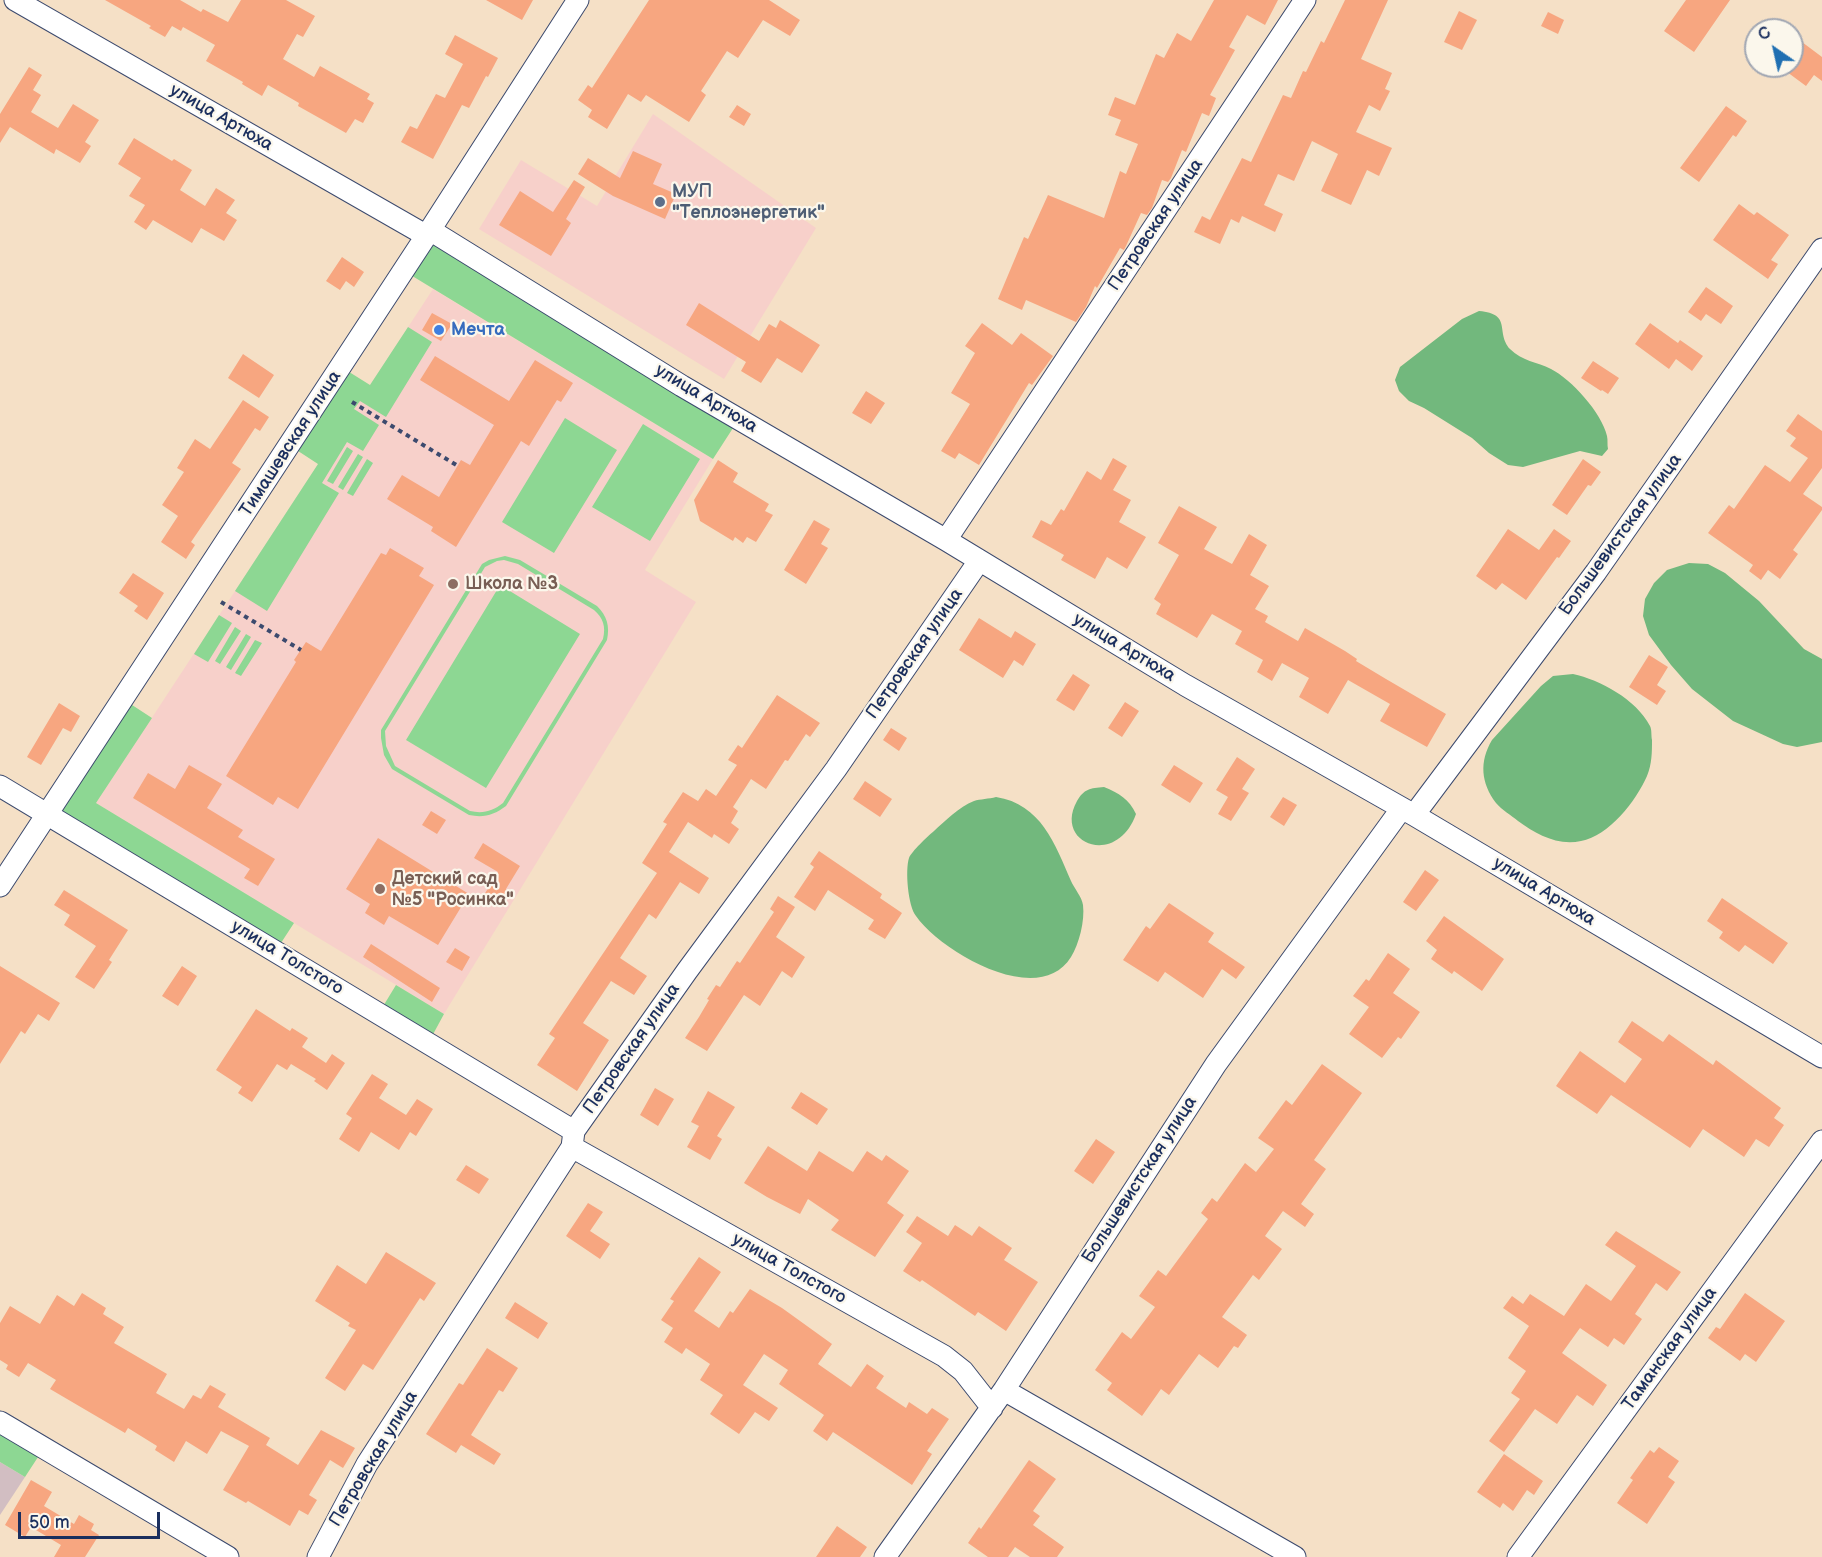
<!DOCTYPE html>
<meta charset="utf-8">
<style>
body{margin:0}
#map{position:relative;width:1822px;height:1557px;overflow:hidden;background:#f5e0c6;font-family:"Balsamiq Sans",sans-serif}
canvas{display:block}
.north{position:absolute;left:1744px;top:18px;width:60px;height:60px;box-sizing:border-box;background:#fbf7ec;border:2px solid #a1a7b3;border-radius:50%;rotate:326deg;font-size:16px;font-weight:700;line-height:24px;text-align:center;color:#1b2f5e}
.north::after{content:'';display:block;margin:auto;width:21px;height:27px;background:#1f6fb2;clip-path:polygon(50% 0,100% 100%,50% 72%,0 100%)}
.scale{position:absolute;left:18px;top:1512px;width:142px;height:27px;box-sizing:border-box;border:3px solid #1b2f5e;border-top:0;padding-left:8px;font-size:18px;line-height:21px;white-space:nowrap;color:#1b2f5e;-webkit-text-stroke:4px #fbf7ec;paint-order:stroke}
</style>
<div id="map">
<canvas width="1822" height="1557"></canvas>
<div class="north">С</div>
<div class="scale">50 m</div>
</div>
<script>
const c = document.querySelector('canvas').getContext('2d');
c.lineJoin = 'round';
function fill(path, color) {
  c.fillStyle = color;
  c.fill(path, 'evenodd');
}
function stroke(path, color, width, dash) {
  c.strokeStyle = color;
  c.lineWidth = width;
  c.lineCap = dash ? 'butt' : 'round';
  c.setLineDash(dash || []);
  c.stroke(path);
}
function drawText(font, color, halo, rows, align = 'center') {
  c.font = font + ' "Balsamiq Sans",sans-serif';
  c.lineWidth = 4.5;
  c.setLineDash([]);
  c.textBaseline = 'middle';
  c.strokeStyle = halo;
  c.fillStyle = color;
  for (const [text, x, y, turn = 0] of rows) {
    c.save();
    c.translate(x, y);
    c.rotate((+turn || 0) * Math.PI / 180);
    c.textAlign = isNaN(turn) ? turn : align;
    if (halo) c.strokeText(text, 0, 0);
    c.fillText(text, 0, 0);
    c.restore();
  }
}
fill(new Path2D(`
 M653,114L816,228L724,379L479,229L521,160L597,206Z
 M433,289L713,459L645,570L696,602L444,1014L96,803Z`), '#f7d0ca');
fill(new Path2D(`
 M0,1462L25,1477L0,1515Z`), '#d2bec2');
fill(new Path2D(`
 M430,243L733,428L713,459L409,274Z
 M408,327L432,342L386,417L360,401L354,409L379,425L363,451L347,442L322,483L339,493L267,611L235,591L318,464L295,449L346,370L370,385Z
 M565,418L617,450L554,553L502,522Z
 M643,424L700,459L650,541L592,507Z
 M347,447L353,451L333,484L327,481Z
 M358,454L363,457L343,490L338,487Z
 M367,459L373,463L353,496L347,493Z
 M505,556L520,560L597,606C607,616 610,626 607,640L506,806C494,815 484,818 469,815L392,769L384,755L381,738V730L482,564L489,560ZM504,560L518,564L594,610C603,618 606,626 603,639L503,803C493,811 483,814 470,811L395,766L386,746L385,731L485,567L497,561Z
 M500,585L580,634L486,788L406,740Z
 M219,615L232,623L208,662L194,654Z
 M235,627L241,631L220,664L215,661Z
 M246,634L251,637L231,670L226,667Z
 M255,640L262,643L241,676L235,673Z
 M129,703L152,718L96,803L294,923L279,946L59,811Z
 M396,985L444,1014L431,1038L382,1008Z
 M0,1430L40,1454L25,1477L0,1462Z`), '#8dd793');
fill(new Path2D(`
 M1479,311C1513,314 1495,332 1510,349C1522,361 1537,362 1551,369C1571,379 1602,413 1607,436C1608,440 1607,445 1608,449L1602,456L1580,451L1523,467L1508,465L1489,453L1472,438L1424,408L1409,401L1399,391L1395,380L1400,367L1462,319Z
 M1689,563L1708,564L1725,573L1759,601L1804,649L1822,659V742L1797,747L1783,744L1733,721L1692,689L1671,665L1649,635L1643,616L1645,599L1654,583L1667,570Z
 M1573,674C1600,680 1636,699 1650,726C1652,730 1651,735 1652,740C1652,752 1652,764 1647,776C1636,801 1609,836 1581,841C1557,846 1536,834 1518,821C1511,815 1502,810 1496,803C1481,783 1479,762 1492,740L1541,686L1553,676Z
 M1104,787C1119,793 1129,799 1136,814C1117,868 1053,844 1077,801C1084,789 1090,788 1104,787Z
 M996,797C1041,804 1055,844 1071,881C1074,888 1082,897 1083,905C1085,921 1079,944 1071,957C1039,1009 941,952 916,916C908,906 905,870 909,858C912,851 927,837 934,831C945,821 959,807 974,801C980,799 989,799 996,797Z`), '#72b87d');
fill(new Path2D(`
 M105,0H180L201,12L203,9L228,22L241,0H286L315,16L303,37L297,34L283,59L314,77L320,66L370,94L367,99L374,103L363,123L355,119L346,133L298,106L299,103L268,85L262,96L242,84L243,82L206,61L215,45L183,27L181,31L172,26L165,37L149,28L151,26Z
 M486,0H533L522,20Z
 M649,0H769L800,20L790,36L763,20L738,58L727,51L701,91L706,95L689,122L646,95L641,102L628,94L607,129L588,117L592,110L578,100L588,85L592,88Z
 M1214,0H1278L1265,25L1247,15L1229,47L1235,50L1210,95L1216,98L1209,116L1202,113L1186,152L1182,150L1171,178L1168,182L1162,180L1152,208L1147,215L1141,213L1126,246L1124,250L1120,248L1097,288L1095,286L1086,307L1076,322L1026,300L1022,310L998,299L1024,237L1028,239L1048,195L1104,218L1120,171L1126,174L1138,144L1115,135L1121,120L1108,115L1115,97L1135,105L1156,54L1164,58L1177,33L1191,41Z
 M1345,0H1388L1361,59L1392,73L1385,89L1390,91L1380,111L1369,105L1356,132L1392,148L1379,176L1367,170L1351,205L1321,191L1338,154L1312,141L1294,181L1278,174L1264,205L1283,214L1275,232L1242,216L1239,223L1231,219L1220,244L1194,232L1202,216L1210,220L1242,158L1251,162L1283,95L1291,98L1303,71L1306,72L1321,41L1324,43Z
 M1686,0H1730L1694,52L1664,31Z
 M1459,11L1477,20L1462,50L1444,42Z
 M1548,12L1564,20L1558,34L1541,26Z
 M455,35L498,58L488,77L486,76L469,108L462,105L433,159L401,142L410,126L417,129L436,94L445,98L463,64L445,54Z
 M1802,42L1822,57V81L1814,75L1806,86L1783,69L1785,66H1792V56Z
 M29,67L42,75L33,90L41,95L31,112L58,128L73,104L99,120L85,142L91,146L80,163L56,149L54,154L10,127L0,143V114Z
 M737,105L751,114L744,126L729,117Z
 M1726,106L1747,121L1736,137L1733,135L1699,182L1680,168Z
 M134,138L172,161L174,159L192,170L180,190L205,206L216,188L235,200L226,213L237,220L224,241L201,228L192,243L153,220L146,230L134,222L145,205L129,196L141,178L118,164Z
 M633,151L662,164L653,184L676,194L665,219L613,196L578,174L588,158L620,178Z
 M574,180L585,187L566,219L571,223L551,256L499,225L520,191L553,212Z
 M1739,204L1754,215L1757,212L1789,235L1771,260L1778,264L1768,279L1713,240Z
 M342,257L364,272L354,287L346,281L340,290L326,281Z
 M1706,287L1733,306L1721,324L1706,314L1701,321L1688,312Z
 M699,303L759,341L769,324L776,328L780,320L820,345L802,373L777,358L761,383L741,371L746,362L686,325Z
 M432,313L452,324L441,341L422,330Z
 M982,323L1012,345L1021,333L1053,356L1032,385L1029,383L979,465L959,453L955,459L941,451L970,404L951,393L975,353L965,346Z
 M1650,323L1678,343L1680,340L1703,356L1692,371L1676,359L1669,369L1635,344Z
 M243,354L274,375L259,398L228,378Z
 M435,356L509,401L535,360L573,383L561,402L557,400L529,446L521,441L456,547L431,531L433,527L387,499L402,475L439,497L461,460L470,465L494,425L420,380Z
 M1593,361L1619,378L1608,394L1602,390L1601,391L1581,378Z
 M866,391L885,403L871,424L852,413Z
 M243,400L269,417L260,431L255,428L232,463L241,469L191,542L195,545L186,559L161,542L178,516L162,505L184,472L177,468L195,439L210,449Z
 M1798,414L1822,431V468L1803,494L1822,507V510L1793,550L1798,554L1780,579L1768,570L1761,580L1749,571L1753,565L1708,533L1729,505L1734,509L1765,465L1790,482L1808,458L1790,446L1796,438L1786,431Z
 M1113,458L1127,466L1113,490L1131,500L1119,522L1146,537L1127,569L1107,557L1095,579L1061,560L1064,555L1032,537L1041,520L1051,525L1061,509L1064,511L1087,471L1101,480Z
 M1583,459L1601,472L1591,486L1588,485L1567,515L1552,505Z
 M718,460L738,473L733,482L769,504L765,511L773,515L756,542L747,537L743,543L735,537L733,541L700,521L694,500Z
 M1179,506L1217,527L1204,549L1232,564L1249,534L1267,545L1250,575L1269,586L1255,609L1268,616L1265,622L1298,641L1305,628L1345,651L1357,659L1356,661L1386,679L1446,714L1427,747L1380,721L1390,704L1348,680L1328,714L1299,697L1309,678L1282,663L1272,681L1257,672L1263,660L1235,644L1242,631L1212,614L1197,638L1156,614L1161,604L1154,599L1179,555L1158,543Z
 M814,520L830,529L821,544L828,548L806,584L784,570Z
 M1508,529L1539,550L1554,529L1571,541L1559,558L1557,557L1526,600L1502,583L1496,590L1476,576Z
 M390,548L424,568L419,576L434,585L298,809L278,797L273,805L226,776L296,662L294,660L306,642L321,651L381,553L386,555Z
 M133,573L164,593L147,620L134,611L138,606L119,593Z
 M979,618L1011,638L1015,631L1036,644L1023,666L1014,660L1003,678L959,650Z
 M1649,655L1668,667L1657,685L1666,691L1657,705L1629,687Z
 M1073,674L1090,685L1074,711L1056,700Z
 M777,695L820,723L810,737L806,734L788,761L785,760L766,789L751,779L733,807L738,811L731,823L739,829L729,844L714,834L712,838L688,822L669,852L709,878L699,894L680,882L656,919L649,914L620,958L647,976L634,995L611,981L583,1023L609,1040L577,1091L537,1065L555,1038L549,1034L657,873L642,863L667,824L663,822L683,792L698,801L706,789L716,796L737,765L728,760L738,745L742,748Z
 M1125,702L1139,711L1122,737L1108,728Z
 M59,703L80,716L71,732L63,728L41,765L27,757Z
 M891,728L907,738L899,751L883,740Z
 M1237,757L1255,769L1242,789L1249,793L1231,821L1218,814L1228,797L1216,790Z
 M189,765L222,784L207,808L243,830L238,837L275,859L258,886L244,878L250,869L133,798L148,773L175,789Z
 M1174,765L1203,783L1190,803L1161,785Z
 M865,781L892,799L880,817L853,799Z
 M1283,797L1297,805L1284,826L1270,817Z
 M431,811L446,820L437,834L422,825Z
 M378,838L469,894L438,945L389,916L384,925L365,913L370,904L346,889Z
 M483,843L520,866L506,889L508,891L499,905L484,895L498,872L474,858Z
 M819,851L882,894L880,898L902,913L885,939L868,929L874,920L828,890L815,911L794,897L814,867L810,864Z
 M1425,870L1439,880L1416,911L1403,902Z
 M64,890L128,930L109,960L112,962L94,989L75,977L96,946L64,925L70,915L54,905Z
 M778,896L795,907L776,937L805,957L792,978L782,971L760,1006L744,995L707,1051L685,1038L699,1017L709,1000L707,999L716,985L720,987L737,961L740,963L774,912L770,909Z
 M1722,898L1788,943L1773,964L1745,945L1739,952L1719,938L1723,932L1707,921Z
 M1169,903L1214,933L1208,942L1245,967L1236,979L1222,969L1203,998L1165,972L1158,982L1123,960L1146,926L1150,929Z
 M1444,916L1504,959L1482,991L1454,971L1452,974L1431,959L1437,950L1426,941Z
 M371,944L440,988L432,1002L363,957Z
 M455,948L470,957L462,971L446,962Z
 M1388,953L1410,969L1393,993L1420,1012L1401,1039L1398,1037L1382,1058L1349,1034L1369,1007L1353,996L1366,979L1369,981Z
 M0,966L60,1003L49,1021L38,1014L25,1034L21,1031L0,1064Z
 M182,966L197,976L178,1006L162,996Z
 M256,1009L290,1031L292,1028L308,1038L302,1047L326,1063L332,1054L345,1063L327,1090L314,1081L316,1079L291,1064L287,1070L277,1064L252,1102L238,1093L242,1087L216,1070Z
 M1632,1021L1663,1042L1669,1034L1713,1065L1716,1060L1781,1108L1774,1118L1784,1125L1769,1147L1756,1139L1744,1157L1703,1129L1690,1148L1611,1095L1597,1114L1556,1086L1580,1051L1625,1083L1642,1059L1618,1042Z
 M1322,1064L1362,1093L1314,1160L1326,1169L1301,1204L1314,1214L1305,1227L1283,1211L1265,1236L1282,1249L1259,1280L1253,1275L1222,1317L1247,1335L1238,1348L1234,1346L1218,1368L1199,1354L1169,1395L1161,1389L1142,1416L1107,1390L1112,1383L1095,1370L1122,1332L1131,1339L1155,1307L1139,1296L1158,1270L1166,1276L1208,1219L1201,1213L1212,1198L1217,1202L1245,1163L1256,1172L1274,1149L1258,1138L1286,1100L1292,1105Z
 M372,1074L388,1084L379,1098L406,1115L417,1099L433,1109L416,1136L410,1132L399,1150L371,1132L359,1152L339,1139L352,1118L346,1114Z
 M655,1088L674,1099L658,1126L640,1115Z
 M708,1091L735,1107L717,1136L722,1139L710,1160L687,1147L699,1126L691,1122Z
 M801,1092L828,1109L817,1125L791,1108Z
 M1096,1139L1115,1152L1093,1184L1074,1171Z
 M768,1146L807,1171L819,1151L853,1172L867,1151L882,1161L886,1155L909,1171L887,1203L904,1215L875,1257L831,1230L839,1220L808,1199L800,1214L767,1197L744,1183Z
 M466,1165L489,1179L479,1194L456,1180Z
 M588,1203L603,1212L590,1231L610,1244L600,1259L566,1236Z
 M917,1216L948,1236L955,1225L972,1236L979,1226L1012,1248L1004,1260L1038,1282L1006,1331L978,1312L975,1316L922,1280L920,1282L903,1271L922,1243L906,1232Z
 M1616,1231L1681,1272L1667,1291L1656,1283L1635,1314L1642,1319L1624,1345L1614,1338L1608,1347L1580,1328L1562,1353L1607,1385L1593,1406L1577,1395L1557,1424L1535,1409L1504,1452L1489,1441L1520,1399L1511,1393L1526,1371L1508,1358L1529,1326L1503,1308L1512,1296L1523,1304L1530,1294L1564,1316L1586,1284L1611,1301L1636,1266L1605,1245Z
 M386,1252L436,1283L424,1301L420,1298L373,1370L363,1364L345,1391L325,1378L356,1330L348,1326L350,1323L315,1301L337,1265L366,1284Z
 M699,1257L721,1272L694,1311L719,1328L730,1311L733,1313L750,1289L782,1308L832,1344L818,1364L851,1387L867,1364L884,1376L876,1388L906,1408L909,1402L927,1414L932,1408L949,1419L927,1451L932,1454L912,1485L833,1432L827,1441L813,1431L824,1415L779,1384L788,1370L764,1354L743,1385L778,1408L769,1421L755,1412L739,1434L710,1414L723,1395L700,1380L710,1364L686,1348L682,1354L664,1342L673,1328L661,1320L674,1301L670,1299Z
 M82,1293L106,1308L103,1314L124,1327L114,1343L167,1374L156,1393L184,1409L193,1395L201,1399L210,1385L226,1394L218,1407L270,1438L266,1445L298,1465L321,1430L355,1448L343,1468L330,1460L309,1495L317,1500L308,1515L299,1510L290,1526L248,1501L246,1503L223,1490L249,1446L221,1431L207,1454L186,1441L174,1462L155,1450L157,1446L128,1428L125,1433L50,1389L56,1380L28,1363L19,1377L6,1369L8,1365L0,1360V1323L10,1306L40,1324L57,1295L74,1306Z
 M1745,1293L1785,1321L1756,1362L1745,1354L1740,1361L1708,1338L1716,1327L1720,1329Z
 M515,1302L548,1323L538,1339L505,1318Z
 M487,1348L518,1368L503,1392L499,1390L471,1435L501,1454L494,1465L461,1445L456,1453L426,1434L459,1383L463,1385Z
 M1659,1447L1679,1461L1668,1477L1675,1482L1647,1524L1617,1503L1633,1480L1630,1478L1650,1450L1654,1453Z
 M1504,1454L1543,1481L1534,1495L1527,1490L1513,1511L1503,1503L1500,1508L1477,1492Z
 M1029,1460L1056,1479L1033,1511L1040,1516L1033,1525L1064,1547L1057,1557H1030L1015,1547L1008,1557H988L968,1543L979,1527L981,1529Z
 M31,1480L52,1492L44,1506L74,1524L79,1515L94,1524L91,1530L99,1535L85,1557H54L61,1545L31,1527L25,1537L5,1525Z
 M837,1526L867,1547L860,1557H816Z`), '#f7a680');
const minor = new Path2D(`
 M15,0L427,236
 M430,230L682,386L946,540L1185,685L1414,815L1822,1057
 M946,540L1305,0
 M0,786L574,1131
 M1414,815L1596,572L1822,249
 M0,886L430,230L578,0
 M572,1147L944,1356L963,1371L992,1408
 M1004,1390L1295,1557
 M0,1422L228,1557
 M318,1557L367,1464L572,1147L574,1131L687,971L836,769L979,561
 M885,1557L1004,1390L1216,1064L1402,808
 M1518,1557L1822,1141`);
stroke(minor, '#3c4a6e', 23);
stroke(new Path2D(`
 M352,402L458,466
 M221,602L301,650`), '#3c4a6e', 4, [4.5, 4.5]);
stroke(minor, '#fff', 21);
for (const [x, y, r, color] of [
 [660,202,6,"#5c6f8a"],
 [439,330,6,"#3f7fe0"],
 [453,584,6,"#8d6e63"],
 [380,889,6,"#8d6e63"]
]) {
  const dot = new Path2D();
  dot.arc(x, y, r, 0, 2 * Math.PI);
  c.fillStyle = color;
  c.fill(dot);
  stroke(dot, '#fbf7ec', 2);
}
drawText('18px', '#1b2f5e', '#fbf7ec', [
 ["улица Артюха",221,118,30],
 ["Петровская улица",1156,225,-56],
 ["улица Артюха",706,399,31],
 ["Тимашевская улица",291,444,-57],
 ["Большевистская улица",1621,535,-54],
 ["улица Артюха",1124,648,31],
 ["Петровская улица",915,654,-55],
 ["улица Артюха",1544,892,31],
 ["улица Толстого",287,958,31],
 ["Петровская улица",632,1049,-55],
 ["Большевистская улица",1140,1180,-57],
 ["улица Толстого",789,1269,29],
 ["Таманская улица",1670,1349,-54],
 ["Петровская улица",374,1459,-59]
]);
drawText('bold 18px', '#4e5e75', '#fbf7ec', [
 ["МУП",672,192],
 ["\"Теплоэнергетик\"",672,213]
], 'left');
drawText('bold 18px', '#366cbe', '#fbf7ec', [
 ["Мечта",451,330]
], 'left');
drawText('bold 18px', '#785e54', '#fbf7ec', [
 ["Школа №3",465,584],
 ["Детский сад",392,879],
 ["№5 \"Росинка\"",392,900]
], 'left');
</script>
